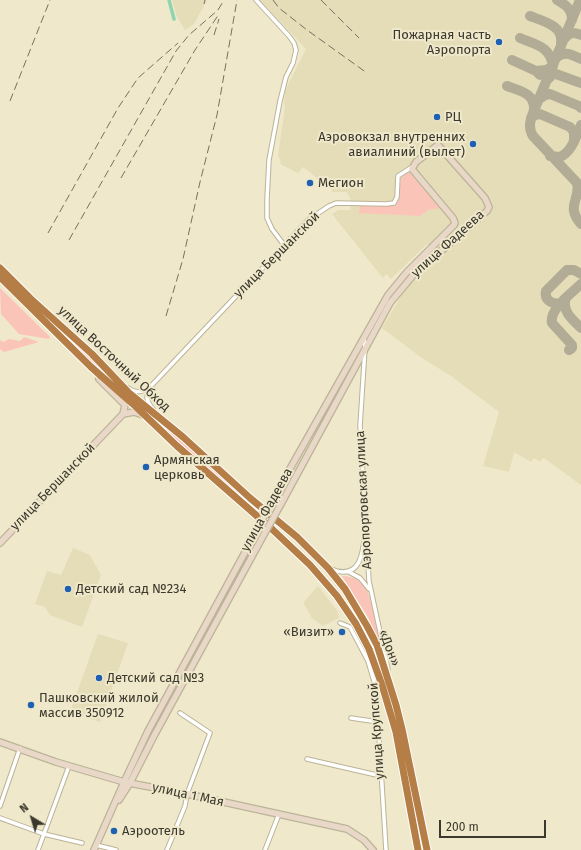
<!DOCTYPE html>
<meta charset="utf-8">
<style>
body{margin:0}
#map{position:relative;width:581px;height:850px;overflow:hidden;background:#efe8cb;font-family:"Fira Sans",sans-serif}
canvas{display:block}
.north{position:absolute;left:12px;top:798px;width:40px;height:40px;-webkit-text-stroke:3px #efe8cb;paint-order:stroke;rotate:322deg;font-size:11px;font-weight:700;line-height:16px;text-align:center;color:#3b382d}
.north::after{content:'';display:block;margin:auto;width:14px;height:18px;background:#3b382d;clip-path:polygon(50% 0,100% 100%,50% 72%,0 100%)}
.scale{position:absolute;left:439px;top:820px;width:107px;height:18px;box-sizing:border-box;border:2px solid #3b382d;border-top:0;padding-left:5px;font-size:12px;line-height:14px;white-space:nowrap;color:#3b382d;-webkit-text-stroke:3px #efe8cb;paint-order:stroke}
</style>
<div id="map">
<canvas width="581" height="850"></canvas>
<div class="north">N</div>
<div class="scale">200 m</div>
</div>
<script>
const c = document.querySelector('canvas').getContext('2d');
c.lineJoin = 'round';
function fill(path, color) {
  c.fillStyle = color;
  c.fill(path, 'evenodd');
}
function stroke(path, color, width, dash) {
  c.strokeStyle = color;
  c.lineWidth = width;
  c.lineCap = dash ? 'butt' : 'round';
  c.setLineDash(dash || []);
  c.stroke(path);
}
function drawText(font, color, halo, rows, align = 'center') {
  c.font = font + ' "Fira Sans",sans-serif';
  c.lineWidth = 4;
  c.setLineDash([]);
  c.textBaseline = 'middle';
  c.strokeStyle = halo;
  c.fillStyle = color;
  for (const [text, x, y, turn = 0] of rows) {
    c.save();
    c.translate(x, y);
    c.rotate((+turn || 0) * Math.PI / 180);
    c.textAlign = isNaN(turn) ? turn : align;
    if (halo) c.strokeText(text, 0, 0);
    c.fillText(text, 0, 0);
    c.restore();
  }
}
fill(new Path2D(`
 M172,0H207L194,24L185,30L177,17Z
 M260,0H581V485L544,458L542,459L540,462L534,458L531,462L516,453H514L509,472L483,466L499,412L451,376L422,358L382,328L404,291L424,269L438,260L436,255L427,244L391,279L386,274L383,278L332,214L338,210H350L351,200L347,192H332V190L303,167L298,173L280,164L281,161L278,156L285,106L284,104L285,91L306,49Z
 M73,548L90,555L101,575L82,627L50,615L45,607L35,604L47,571L61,575Z
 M318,586L338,612L339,618L323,626L312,618L304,604V602Z
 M98,634L128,643L100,722L70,712Z`), '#e5dcb8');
fill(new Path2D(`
 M408,171L441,208L428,210L420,216L359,213L360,205L396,202L399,199C400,188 398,178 408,171Z
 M0,288L50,337L49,339L19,334L1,314Z
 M52,323H54L178,436L257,506L256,508L254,509L247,503L135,403L52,325Z
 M24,337L39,342L4,352L0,349V340L3,342L9,339L20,341Z
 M342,576H345L355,578L366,587L371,602L383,655L368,617Z`), '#fbc4b9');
stroke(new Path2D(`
 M169,0L174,19`), '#8ed6af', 3.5);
stroke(new Path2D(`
 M557,0C566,5 572,9 572,20
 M580,0L533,113C530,121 528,128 533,136L581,187
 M530,16C543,21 564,26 561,43
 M520,38C536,45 550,46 553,66L546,70L536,71
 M565,38C570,32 574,32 581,35
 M556,58C564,50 572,55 581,59
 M512,60L536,71L540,75
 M547,80L552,75L556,74L581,83
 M507,86C520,91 535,93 534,110
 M539,99L545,95L550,94L579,106L581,108
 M531,118L535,115L540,114L570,127L574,132V142
 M550,156L560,157C572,152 576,136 581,125
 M577,183C581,199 565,206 581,224
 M566,298C561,311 573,320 581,328
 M563,302C554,306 544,301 546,291L567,270H574L581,274
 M569,350L572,348V345L552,323C549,309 572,293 581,284`), '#b2ac96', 10);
const street = new Path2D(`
 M256,0L289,36L294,43L296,50L293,63L286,77L280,101L269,160L267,199V218L272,229L284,245
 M364,338L365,348L360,426L369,581L388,669
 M128,388C136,394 142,392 150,387
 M153,409C146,401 145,396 151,386L308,220L329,206L336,203L386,204L394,203L397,197L398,176L412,167
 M331,569C360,581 363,554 365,532
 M349,572L360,578L369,589
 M340,623L350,627L368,661L376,688L386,850
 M351,718L378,722
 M307,759L381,776
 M0,806L20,748
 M0,818L44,834L82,843
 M96,845L116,850
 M38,850L69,766
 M167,850L185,806L187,794L210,733L180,713
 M265,850L279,814`);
const secondary = new Path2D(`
 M123,414L134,412L143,415
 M274,497L388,295L407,272L454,225L455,223L453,218L412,169L416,162L438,145L485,198L489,207L487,211L446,247L420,267L390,303L281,504
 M0,543L123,414L125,405L99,379
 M0,742L56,762L124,782L187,794L347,829L364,840L373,850
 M119,800L130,783L155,734L262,538
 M94,850L124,782L148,731L256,532`);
const highway = new Path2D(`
 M0,268L31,299L92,354L129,393L183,437L250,498L297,537L328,568L345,589L367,626L377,645L396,705L402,729L427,850
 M0,277L91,367L133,404L177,446L273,530L310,565L337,596L356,624L369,649L382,685L396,732L418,850`);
stroke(street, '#bbb498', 5.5);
stroke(secondary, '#bbb498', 8);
stroke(highway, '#fff', 9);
stroke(street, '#fff', 3.5);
stroke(secondary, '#e9d8c8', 5.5);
stroke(highway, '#b57e47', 7);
stroke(new Path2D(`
 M273,0L279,8L307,30L367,73
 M321,0L359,38
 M204,4L205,0
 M214,35L219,19
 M10,101L50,0
 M121,178L195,50L219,14
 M48,233L118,108L138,78L178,43
 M69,240L176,51L189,35L218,10L224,0
 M166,316L183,259L200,182L217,115L237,0`), '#757160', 1, [8, 4]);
const secondaryBridge = new Path2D(`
 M256,532L274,497
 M262,538L281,504`);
stroke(secondaryBridge, '#bbb498', 8, []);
stroke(secondaryBridge, '#e9d8c8', 5.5);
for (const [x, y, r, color] of [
 [499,42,4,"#1e61b2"],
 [437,117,4,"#1e61b2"],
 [473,144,4,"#1e61b2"],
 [310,183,4,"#1e61b2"],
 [146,467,4,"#1e61b2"],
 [68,589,4,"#1e61b2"],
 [342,632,4,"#1e61b2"],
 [99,678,4,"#1e61b2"],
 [31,705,4,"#1e61b2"],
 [114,831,4,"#1e61b2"]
]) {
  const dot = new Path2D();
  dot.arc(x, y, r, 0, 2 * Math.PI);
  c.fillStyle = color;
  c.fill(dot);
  stroke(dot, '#efe8cb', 1.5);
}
drawText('13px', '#3b382d', '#efe8cb', [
 ["Пожарная часть",491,35,"right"],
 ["Аэропорта",491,50,"right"],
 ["РЦ",445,117],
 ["Аэровокзал внутренних",465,137,"right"],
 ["авиалиний (вылет)",465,152,"right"],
 ["Мегион",318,183],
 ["Армянская",154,460],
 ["церковь",154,475],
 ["Детский сад №234",76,589],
 ["«Визит»",334,632,"right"],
 ["Детский сад №3",107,678],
 ["Пашковский жилой",39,698],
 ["массив 350912",39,713],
 ["Аэроотель",122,831]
], 'left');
drawText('13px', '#3b382d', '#efe8cb', [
 ["улица Фадеева",448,244,-42],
 ["улица Бершанской",277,255,-45],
 ["улица Восточный Обход",114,359,43],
 ["улица Бершанской",53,487,-46],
 ["Аэропортовская улица",364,500,-93],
 ["улица Фадеева",267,510,-61],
 ["«Дон»",389,648,69],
 ["улица Крупской",377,731,-94],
 ["улица 1 Мая",188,795,12]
]);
</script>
